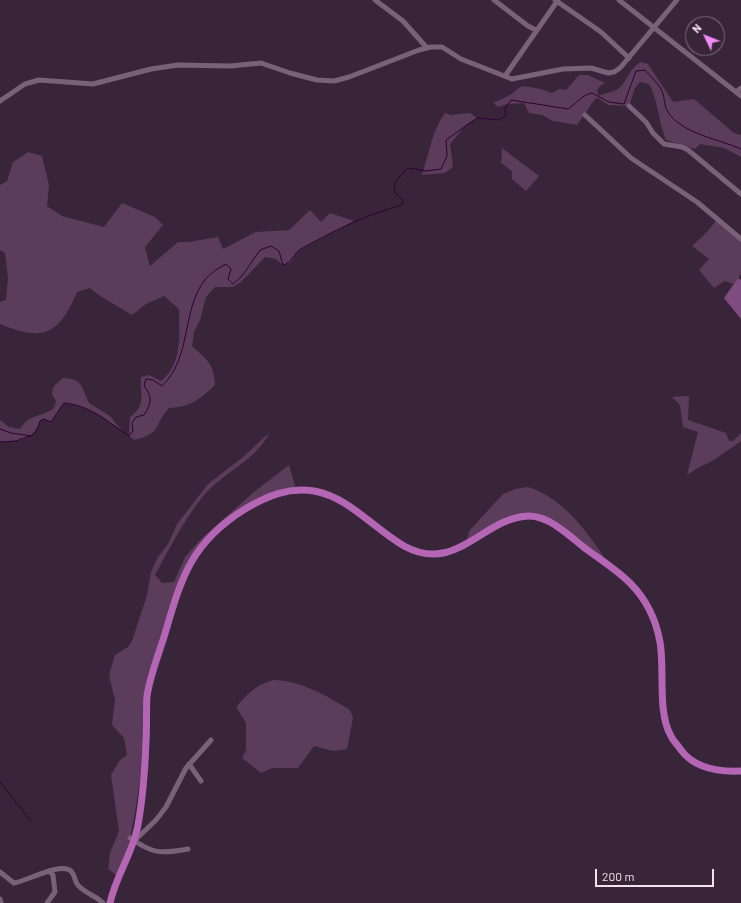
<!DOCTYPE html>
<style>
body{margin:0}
#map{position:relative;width:741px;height:903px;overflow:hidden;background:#392539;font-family:Barlow,sans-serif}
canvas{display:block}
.north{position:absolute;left:685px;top:16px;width:40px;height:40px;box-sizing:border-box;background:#392539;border:1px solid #827182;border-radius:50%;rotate:313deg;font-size:11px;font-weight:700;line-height:16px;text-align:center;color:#f0e2ef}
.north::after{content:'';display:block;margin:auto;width:14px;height:18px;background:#f28af3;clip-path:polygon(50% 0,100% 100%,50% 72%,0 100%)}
.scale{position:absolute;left:595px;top:869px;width:119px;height:18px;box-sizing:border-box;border:2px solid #f0e2ef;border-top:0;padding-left:5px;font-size:12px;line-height:14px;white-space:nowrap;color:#f0e2ef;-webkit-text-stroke:3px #392539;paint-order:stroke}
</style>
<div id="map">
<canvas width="741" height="903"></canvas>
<div class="north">N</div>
<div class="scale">200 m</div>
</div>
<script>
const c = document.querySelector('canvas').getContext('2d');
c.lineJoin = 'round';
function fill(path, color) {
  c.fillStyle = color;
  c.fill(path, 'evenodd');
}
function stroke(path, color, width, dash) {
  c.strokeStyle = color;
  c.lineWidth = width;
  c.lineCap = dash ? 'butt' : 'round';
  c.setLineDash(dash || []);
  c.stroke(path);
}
fill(new Path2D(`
 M641,62L648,64L673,102L694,99L734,133L741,135V157L724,148L700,144L695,149L666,140C658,121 659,103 649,84L640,82L635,88L629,106L608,105L598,98L595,99L577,125L553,121L542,115L529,113L524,103L508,104L498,107L493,103C499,100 507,97 513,93C516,91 518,88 521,87C526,85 546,90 552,93L560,89L566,90L579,75H588L605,83L599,87L597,91L599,96C605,93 613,92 618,89C628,81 629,68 641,62Z
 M445,113L451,115L470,113L477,118L466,125L450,144L453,167L445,173L422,175C429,154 432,130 445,113Z
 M502,148L539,176L526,191L512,179V171L501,163Z
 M28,152L42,156L49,185L47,206L62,216L104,227L122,203L155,217L163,225L145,247L150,266L178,242H188L218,237L223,249L256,232L289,230L310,210L321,222L330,213L354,221L298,251L290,263L283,265L276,259L265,257L241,282L233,287H215L206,297L200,320L194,332L192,346C207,360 214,363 215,385C199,400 191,407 169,408C152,427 163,433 134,440L129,436L130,417C148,403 139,396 141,377L149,375L161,381C183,363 179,335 179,309L164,296L146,304L132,315L100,296L90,288L77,292C59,335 43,342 0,324V302L6,300L8,278L5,253L0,250V185L7,181L13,162Z
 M717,220L741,239V274L734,284L725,281L714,288L699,270L709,259L692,246L705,234Z
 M63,378C84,379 81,387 89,403L110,416L123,432C104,417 87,406 64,403L51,422L44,419L40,421C33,441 19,441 0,442V420L9,427L20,429C30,413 41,418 54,408L56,401L52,394L53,387Z
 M689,396L688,420L726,433L729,441H733L741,433V441L714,460L696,469L687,475L698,432L683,427L680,405L672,397Z
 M270,432C254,462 227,470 206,493C187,514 169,550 155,575L162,583L174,582L185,557L201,539L254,492L289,465L296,489L273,493L221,523L187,563L146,688L142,766L135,813L126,858L116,875L108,869L110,853L119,831L111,775L120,760L127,755L124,738L112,725L115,700L109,675L115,655L128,647L132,641L147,595L151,572L158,557L168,544L177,524L208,484L243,457Z
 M528,487C566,499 589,535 611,567L544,520L517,518L466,546L469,531L503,494L516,489Z
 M273,680C300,680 327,696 350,710L353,718L347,749L333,751L314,746L298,768H272L261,773L242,758L246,750V723L236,707C249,693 254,686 273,680Z`), '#5b3c5b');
fill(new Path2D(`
 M738,278L741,280V319L724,298Z`), '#7f4c80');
stroke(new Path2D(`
 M0,429L11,433L32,436L37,430L40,421L44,419L51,422L64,403C92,406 106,421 129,436L133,431L132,423L136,417L144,415C151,404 153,397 144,386L146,379L153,380L162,386C192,357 181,313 204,281C209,274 218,268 226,264L231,269L228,279L233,284L242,276L260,250L271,246L279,251L283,265C293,262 293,254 301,249C333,231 365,215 402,205L403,200L394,192L395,182L408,168L426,171L441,169L447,156L446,140L477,118L498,120L506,116L505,108L511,100L568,109C577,103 582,95 592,93L609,102L624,104L636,71L645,70C650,76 659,84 662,91C665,98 664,107 668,112C682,134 719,139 741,149
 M0,442L16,441L30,436
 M0,782L31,821`), '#2f0031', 1);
stroke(new Path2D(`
 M375,0L403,21L427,48
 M494,0L528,26L536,30
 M555,0L601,32L629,58
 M619,0L741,96
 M505,76L558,0
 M736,92L741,88
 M0,101L25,84L39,80L93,84L151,69L178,65L230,66L261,63L290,73L317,80L334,81L349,77L419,50L431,47H442L461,59L512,79L563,69L591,68L608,73L614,72L620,68L677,0
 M629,106L646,122L653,133L664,144L682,147L688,150L741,194
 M585,115L631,158L697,202L741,239
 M189,764L201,781
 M130,838C153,854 161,854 188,849
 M134,841L156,820L166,807L186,768L211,740
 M0,872L14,883C27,881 60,862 71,871C76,876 74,883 80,887C87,894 96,896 103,903
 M0,899L1,903
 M47,903L55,892L53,875L49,871`), '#796178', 5);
stroke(new Path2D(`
 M110,903C116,875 133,853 138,825C143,797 145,769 146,741C147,726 146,711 147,696C150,676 158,656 164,637C181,579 190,543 245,509C267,496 288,487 314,491C349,497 374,529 404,546C457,575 483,517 529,516C537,516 548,520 555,525C566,532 576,541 586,549C601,560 617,570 630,583C646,599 656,620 660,642C665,670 657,712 671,736C673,741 678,745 681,750C695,769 719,772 741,771`), '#b466b5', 7);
</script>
